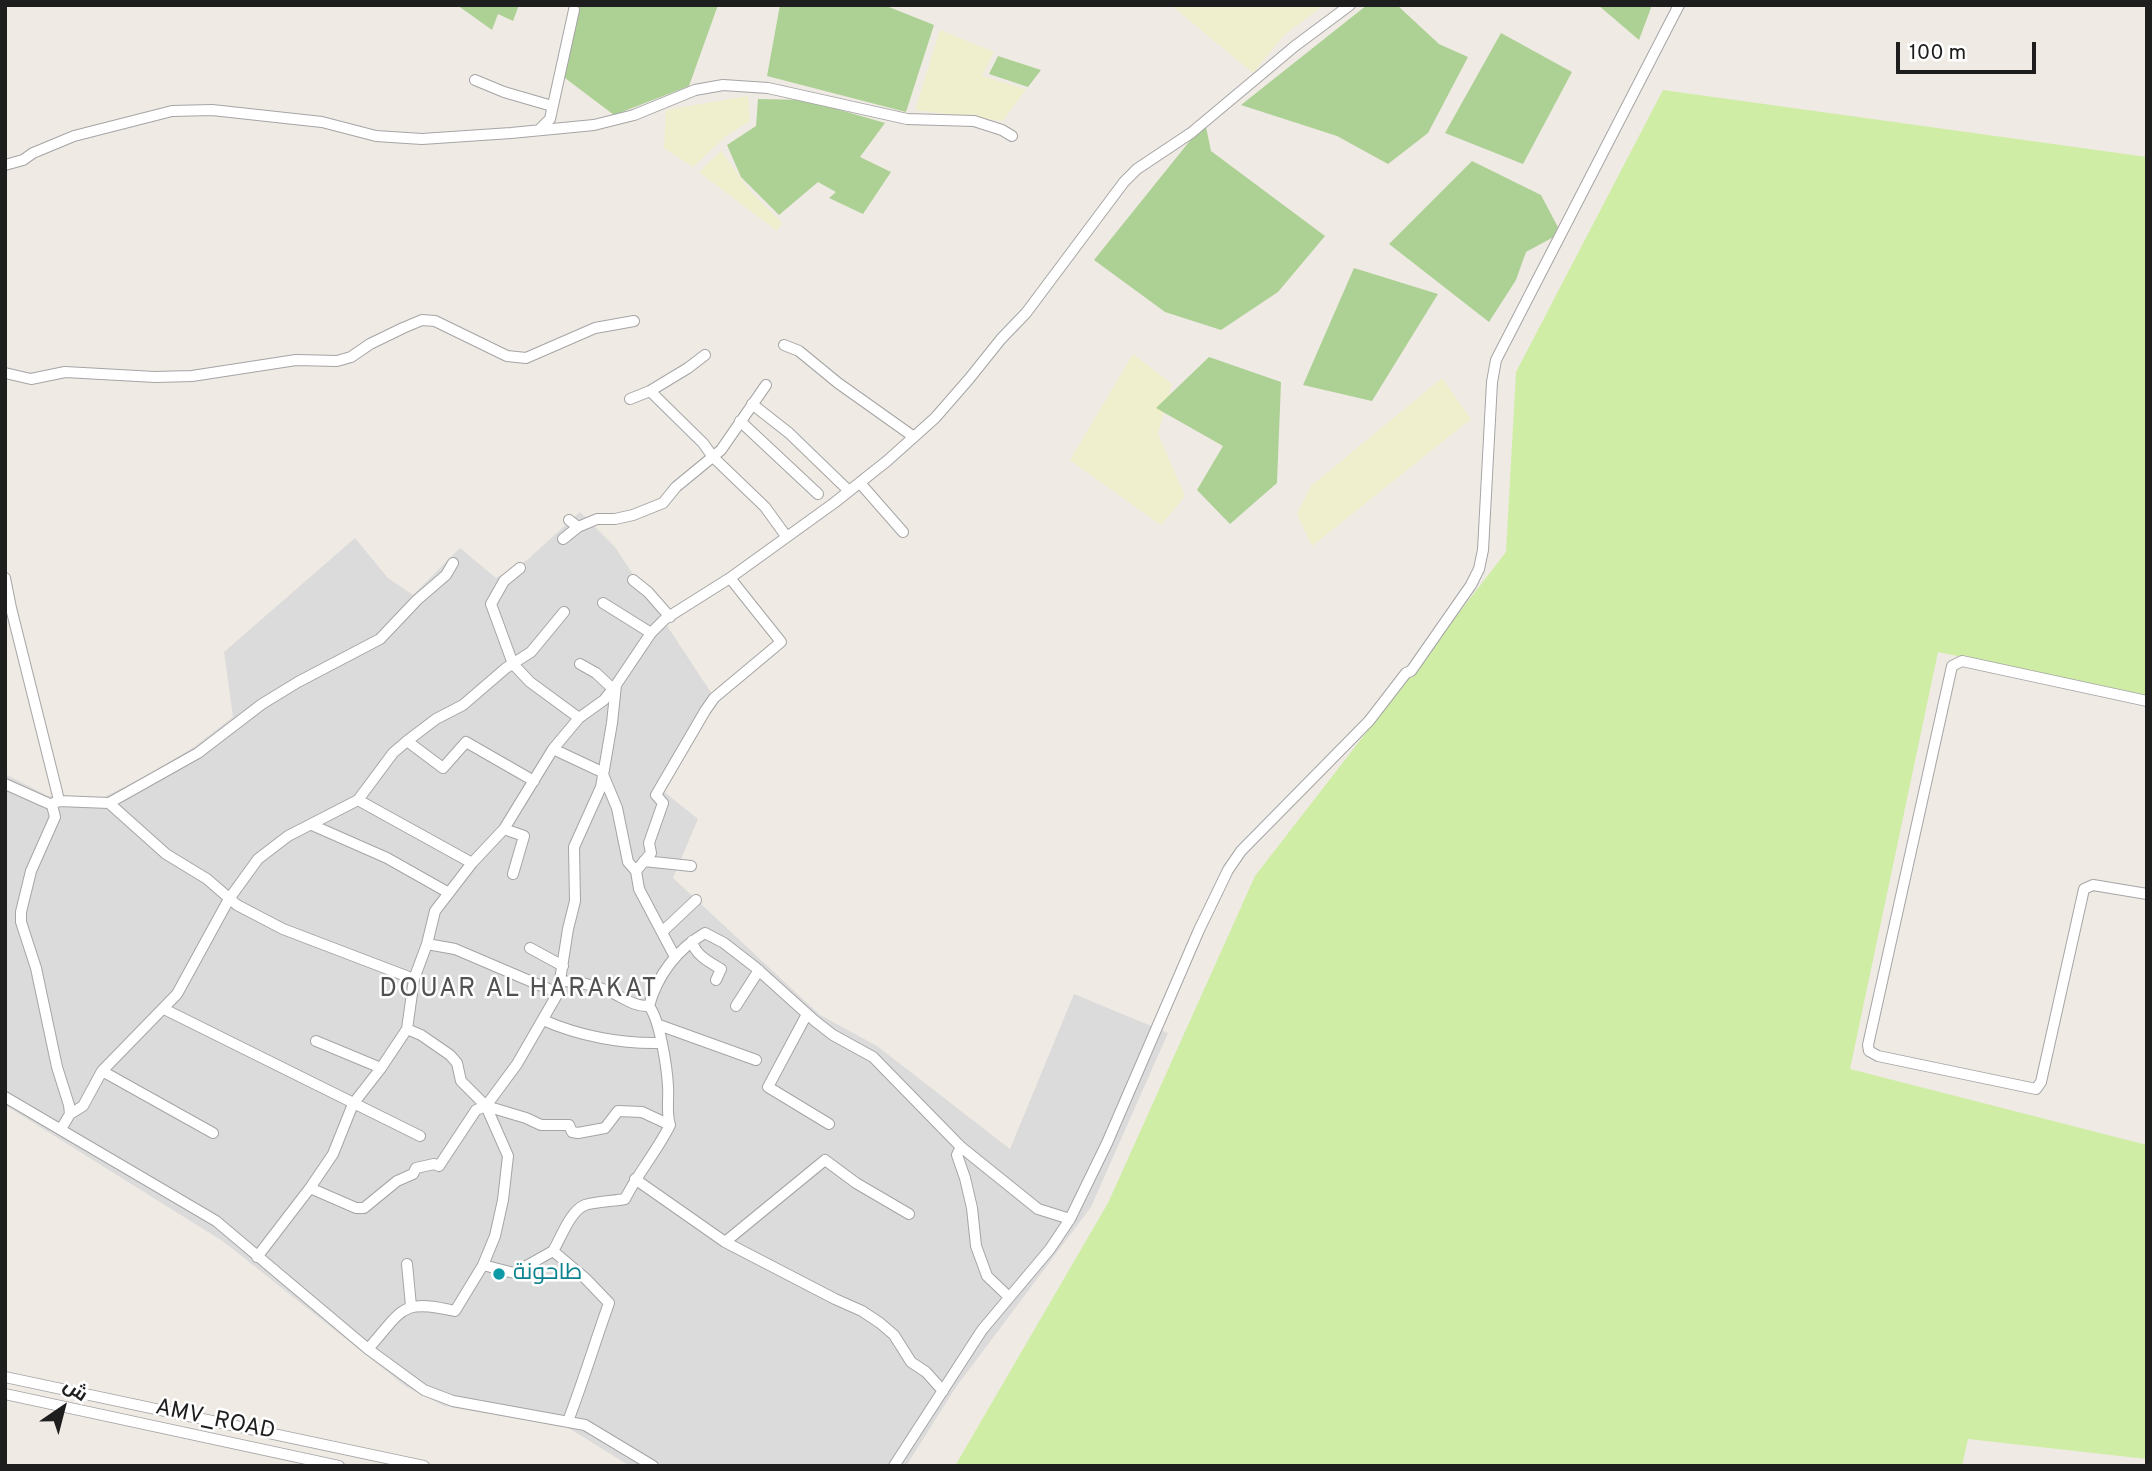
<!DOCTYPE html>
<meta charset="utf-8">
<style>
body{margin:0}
#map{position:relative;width:2152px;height:1471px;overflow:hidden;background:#efeae3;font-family:Overpass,Cairo,sans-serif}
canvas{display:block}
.frame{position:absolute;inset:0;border:7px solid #1e1e1e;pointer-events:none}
.north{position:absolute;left:28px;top:1373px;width:70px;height:70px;-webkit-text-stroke:5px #fff;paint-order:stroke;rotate:35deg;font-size:19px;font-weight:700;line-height:28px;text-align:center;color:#1e1e1e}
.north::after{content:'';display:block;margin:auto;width:24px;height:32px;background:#1e1e1e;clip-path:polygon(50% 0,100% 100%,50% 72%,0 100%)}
.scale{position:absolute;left:1896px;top:42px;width:140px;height:32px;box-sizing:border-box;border:4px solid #1e1e1e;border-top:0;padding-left:9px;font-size:21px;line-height:24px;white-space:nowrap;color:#1e1e1e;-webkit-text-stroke:5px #fff;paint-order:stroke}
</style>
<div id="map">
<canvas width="2152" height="1471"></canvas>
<div class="frame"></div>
<div class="north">ش</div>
<div class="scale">100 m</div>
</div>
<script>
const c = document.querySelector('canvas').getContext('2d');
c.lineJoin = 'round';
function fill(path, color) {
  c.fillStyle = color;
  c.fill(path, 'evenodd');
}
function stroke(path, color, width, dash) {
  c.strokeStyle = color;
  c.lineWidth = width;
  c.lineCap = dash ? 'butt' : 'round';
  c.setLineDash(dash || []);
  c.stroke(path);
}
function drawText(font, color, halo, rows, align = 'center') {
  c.font = font + ' Overpass,Cairo,sans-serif';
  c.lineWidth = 5;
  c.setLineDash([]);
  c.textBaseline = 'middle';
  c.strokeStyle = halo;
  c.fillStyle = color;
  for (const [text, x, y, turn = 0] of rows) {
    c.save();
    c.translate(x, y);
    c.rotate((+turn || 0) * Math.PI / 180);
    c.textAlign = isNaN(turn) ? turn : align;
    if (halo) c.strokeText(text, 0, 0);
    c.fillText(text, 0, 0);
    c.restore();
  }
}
fill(new Path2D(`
 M580,512L615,547L712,694L662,790L698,819L673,878L820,1015L877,1046L1010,1149L1074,994L1168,1033L1091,1207L956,1387L906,1466H630L567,1427L444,1406L405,1386L224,1242L5,1105V774L48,796L102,798L146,776L194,747L233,717L224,652L355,538L388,578L413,595L460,548L496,578L527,560Z`), '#dcdbdb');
fill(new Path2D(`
 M1171,5H1324L1284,35L1253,73Z
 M940,30L994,52L982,76L1026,89L1003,121L915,110Z
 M748,96L750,121L725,137L693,167L664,148L666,110Z
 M721,151L751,192L782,223L777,231L699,172Z
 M1133,354L1172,384L1158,434L1185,496L1161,525L1070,460Z
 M1442,378L1471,419L1312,546L1297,514L1311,486Z`), '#f0efcd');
fill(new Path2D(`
 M1663,90L2147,157V695L1938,652L1850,1069L2147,1145V1459L1968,1439L1962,1466H955L1108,1203L1255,876L1506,552L1516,372Z`), '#d0eda6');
fill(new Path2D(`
 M457,5H519L513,21L498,14L492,30Z
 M578,5H718L689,86L614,115L561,75Z
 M780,5H884L934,25L906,112L767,76Z
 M1367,5H1397L1439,44L1468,57L1428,133L1388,164L1337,136L1241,105Z
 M1598,5H1652L1639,40Z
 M1501,33L1572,72L1523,164L1445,133Z
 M998,56L1041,70L1028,87L989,74Z
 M758,99L806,100L885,123L860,157L891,172L863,214L829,198L836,192L818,182L779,215L741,177L727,145L756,126Z
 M1205,122L1211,151L1325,236L1278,292L1221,330L1165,312L1094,260Z
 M1472,161L1541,195L1561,233L1526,252L1516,280L1489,322L1389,244Z
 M1354,268L1438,294L1372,401L1303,385Z
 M1209,357L1281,382L1277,483L1230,524L1197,490L1223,446L1156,408Z`), '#add195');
const minor = new Path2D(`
 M475,80L504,92L552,106
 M540,129L550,119L574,10
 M5,165L23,160L33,153L74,136L172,111L212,110L322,122L376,136L422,139L511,133L594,125L634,115L695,90L723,85L768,88L907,119L974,121L1002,130L1012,136
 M784,345L799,351L838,383L914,437
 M705,355L688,368L650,391L703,443L713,457L765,507L786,536
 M5,373L31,379L65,372L155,377L192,376L296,360L337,361L351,357L370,344L403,328L422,320L435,321L507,356L526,358L595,328L634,321
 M630,399L650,391
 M752,404L789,433L849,491
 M740,421L818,494
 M860,483L903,532
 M569,520L578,527L597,519H615L633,515L663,503L676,487L721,450L766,385
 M563,539L578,527
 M520,568L504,581L491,604L513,664L530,682L579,718
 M5,578L11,608L57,792L59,801L54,803
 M633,580L648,592L670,617
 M603,603L651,633
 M580,664L596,673L613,689
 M2147,701L1962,661L1952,666L1868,1045L1869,1051L1878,1056L2036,1089L2041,1082L2084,889L2093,885L2147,894
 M407,741L443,768L466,742L534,781
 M553,749L602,772L617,808L628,862L636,871L639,889L675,957
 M5,784L52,805
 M59,801L109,803L166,854L207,879L237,905L283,929L414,979L427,944L435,911L472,863L504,829L553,749L579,718L604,700L616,685L651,633L665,619L730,578L834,503L887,461L935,418L969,379L1001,339L1026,313L1124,182L1137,169L1191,133L1295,46L1350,5
 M109,803L198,753L262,704L298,682L380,639L417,600L446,575L453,563
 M52,805L55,817L31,871L21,912V922L36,968L57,1067L69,1105L70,1114L61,1129
 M312,825L387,858L449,893
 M504,829L524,836L513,874
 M644,861L691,866
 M472,863L358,800L393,753L407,741L436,719L463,705L506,668L531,652L564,612
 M636,871L651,853L649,843L663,803L656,795L705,711L714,698L781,642L730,578
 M662,932L696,900
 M692,941C695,955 709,962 721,969L716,980
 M427,944L455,949L558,993
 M530,948L563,966
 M560,981C576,981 593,985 608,991C622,996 633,1007 649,1006
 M736,1006L759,970
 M164,1009L420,1136
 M807,1014L768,1087L829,1124
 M543,1020C579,1036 622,1044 660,1043
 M659,1025L756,1060
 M316,1041L381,1068
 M102,1071L213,1133
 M5,1097L216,1221L368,1349L424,1390L453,1401L585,1425L653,1466
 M486,1106L526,1118L541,1125H569L572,1132L578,1133L605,1128L618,1111L642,1112L670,1125
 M70,1114L83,1106L102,1071L177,994L229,899L258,859L288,836L358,800
 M961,1147L957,1155L965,1178L972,1208L976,1246L987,1276L1009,1297
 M635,1179L725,1242L835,1299L862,1311L880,1323L894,1335L911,1362L926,1372L943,1391
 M310,1188L356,1208H364L397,1181L413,1174L416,1168L434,1164L439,1166L476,1110L486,1106L517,1064L558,993L568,929L575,901L574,847L601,787L612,723L616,685
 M725,1242L825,1160L856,1183L909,1214
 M257,1257L310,1188L333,1154L353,1104L381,1068L407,1029L414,979
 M407,1264L411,1306
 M483,1265L514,1273L553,1251
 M368,1349C403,1310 400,1298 455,1311L483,1265L495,1236L503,1200L508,1156L486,1106L461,1081L457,1063L450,1055L421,1035L407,1029
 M5,1377L424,1466
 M5,1394L339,1466
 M568,1421C583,1382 595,1342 609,1303L585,1278L553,1251C561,1238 570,1211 585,1205C593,1202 614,1201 625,1199C638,1173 657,1151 670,1125C666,1112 669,1100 668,1086C667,1068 660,1020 649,1006C657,976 677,949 705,933L724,943L755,967L815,1021L833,1035L873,1057L961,1147L1038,1209L1070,1219
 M894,1466L982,1330L1050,1249L1070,1219L1107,1143L1199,930L1228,870L1241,851L1369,721L1406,673L1411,671L1471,585L1479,569L1483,550L1492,382L1496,360L1679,5`);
stroke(minor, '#a5a5a5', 12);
stroke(minor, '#fff', 10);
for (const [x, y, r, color] of [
 [499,1274,7,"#0f9aa8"]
]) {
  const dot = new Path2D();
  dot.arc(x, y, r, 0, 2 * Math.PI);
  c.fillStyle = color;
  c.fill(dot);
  stroke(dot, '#fff', 2.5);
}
drawText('23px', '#0d838f', '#fff', [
 ["طاحونة",513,1274]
], 'left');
drawText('23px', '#1e1e1e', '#fff', [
 ["AMV_ROAD",215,1421,12]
]);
c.letterSpacing = '2px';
drawText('26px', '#515151', '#fff', [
 ["DOUAR AL HARAKAT",519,991]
]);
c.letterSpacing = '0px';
</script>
